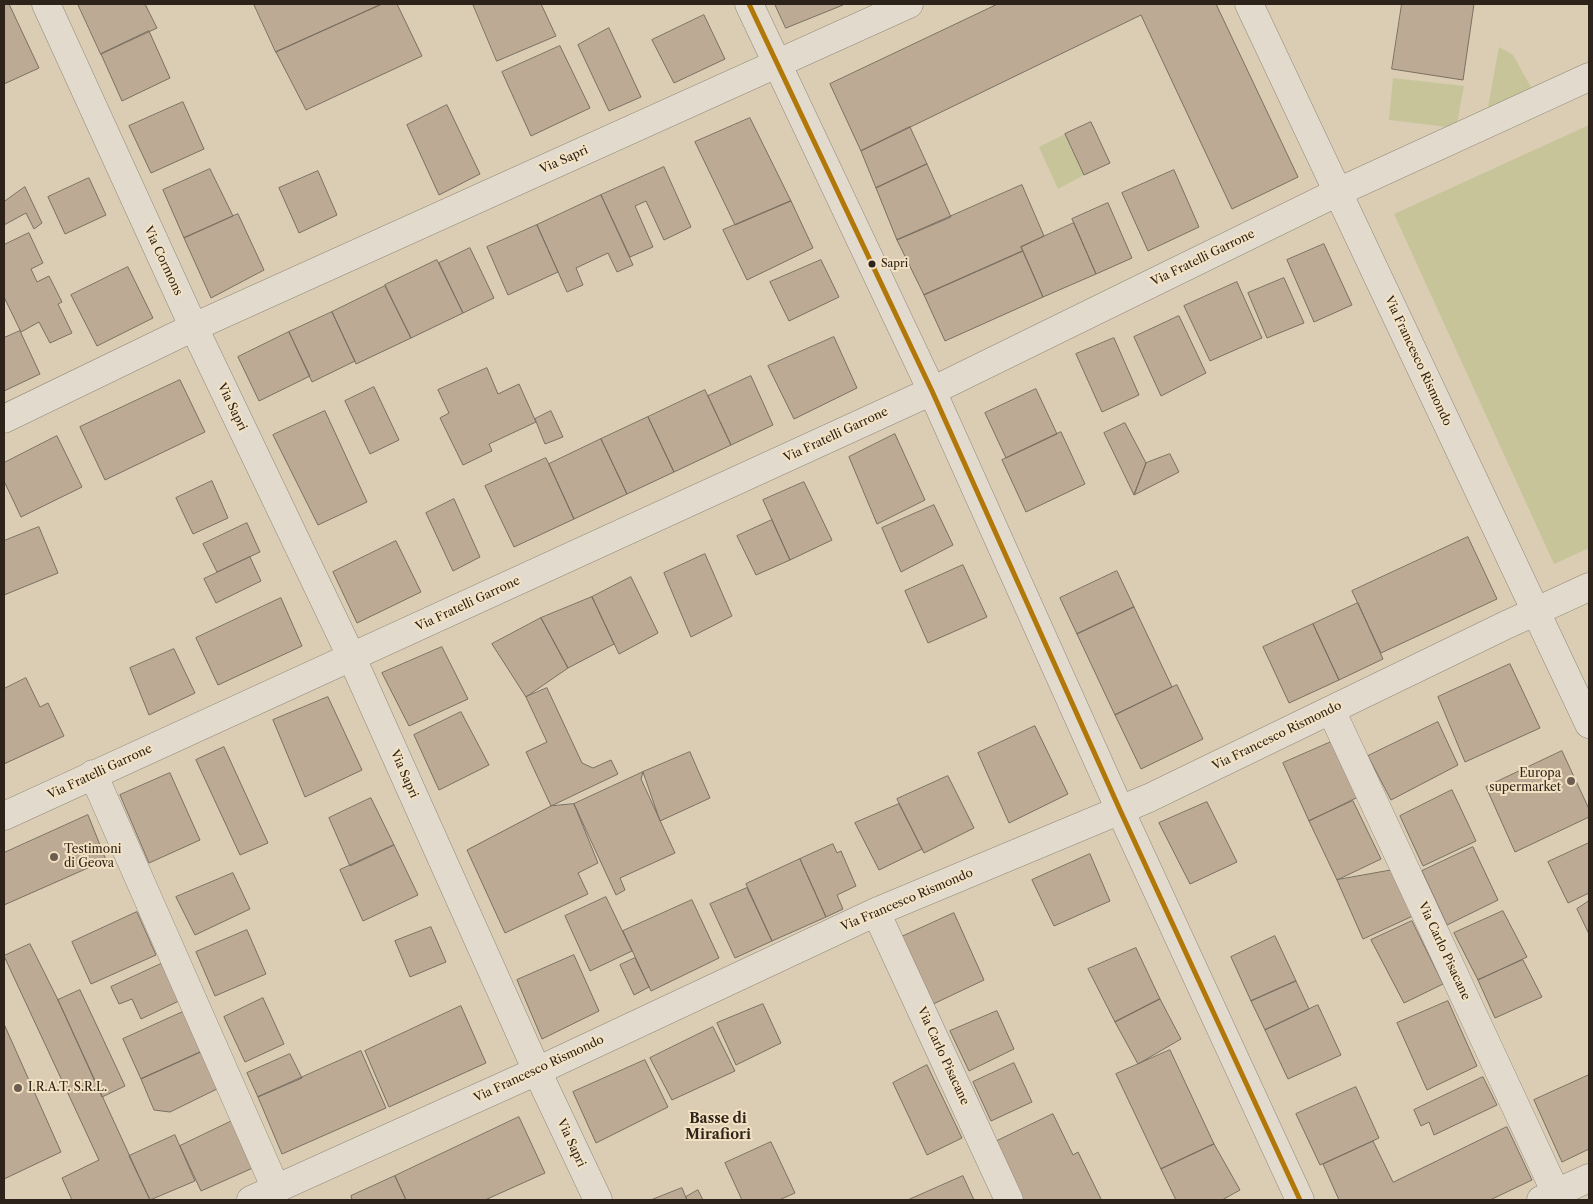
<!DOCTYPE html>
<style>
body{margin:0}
#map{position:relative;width:1593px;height:1204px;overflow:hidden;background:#dbcdb3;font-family:"Libre Caslon Text",serif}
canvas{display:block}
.frame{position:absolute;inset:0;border:5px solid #2e231a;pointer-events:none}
</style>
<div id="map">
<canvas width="1593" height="1204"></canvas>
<div class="frame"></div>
</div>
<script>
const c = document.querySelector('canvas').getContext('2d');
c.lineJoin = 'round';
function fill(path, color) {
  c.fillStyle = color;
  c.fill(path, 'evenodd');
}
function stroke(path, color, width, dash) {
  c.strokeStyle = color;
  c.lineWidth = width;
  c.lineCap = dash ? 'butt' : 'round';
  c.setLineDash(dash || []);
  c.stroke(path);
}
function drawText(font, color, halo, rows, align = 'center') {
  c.font = font + ' "Libre Caslon Text",serif';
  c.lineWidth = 4;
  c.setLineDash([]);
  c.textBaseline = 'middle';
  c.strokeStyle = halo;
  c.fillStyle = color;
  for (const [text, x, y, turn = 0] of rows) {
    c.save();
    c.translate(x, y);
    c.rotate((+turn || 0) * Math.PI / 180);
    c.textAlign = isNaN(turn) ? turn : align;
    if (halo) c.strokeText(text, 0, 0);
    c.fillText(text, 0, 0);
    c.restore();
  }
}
fill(new Path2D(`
 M1499,47L1513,55L1536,96L1486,118Z
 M1393,78L1464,86L1456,128L1389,120Z
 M1589,125V548L1554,564L1394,214Z
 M1065,134L1084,175L1058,189L1039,147Z`), '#c7c49a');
const building = new Path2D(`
 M4,4H9L39,68L4,84Z
 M78,4H145L157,28L101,54Z
 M254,4H382L276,52Z
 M382,4H397L422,56L306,110L276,52Z
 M473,4H541L556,36L497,61Z
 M775,4H843V5L786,28Z
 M998,4H1216L1298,177L1232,209L1141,15L861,151L830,84Z
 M1402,4H1474L1463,80L1392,69Z
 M704,15L725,59L674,83L652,40Z
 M609,28L641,97L609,111L578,45Z
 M149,31L170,78L122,101L101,54Z
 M560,46L590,108L531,136L502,72Z
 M183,102L204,149L151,173L129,126Z
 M447,105L480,174L439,195L407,125Z
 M750,118L791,201L735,225L695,142Z
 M1091,122L1110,163L1084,175L1065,134Z
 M910,127L927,164L876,188L861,151Z
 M927,164L951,217L897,240L876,188Z
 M664,167L691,227L664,240L646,201L635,206L653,247L630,257L601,195Z
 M210,169L233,216L184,238L163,190Z
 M1174,170L1199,227L1148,251L1122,193Z
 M318,171L337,215L299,233L279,188Z
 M89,178L106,215L65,234L48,197Z
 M1022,185L1044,236L1021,247L1023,251L924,295L897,240Z
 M25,187L42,223L34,229L26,213L4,225V202Z
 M601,195L633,265L617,272L608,253L576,268L583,285L567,292L537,225Z
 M791,201L813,248L747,280L723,230Z
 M1108,203L1132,258L1096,274L1072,219Z
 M238,214L264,270L211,298L184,238Z
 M1074,223L1096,274L1043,297L1021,247Z
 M537,225L558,272L508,295L487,247Z
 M29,233L43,263L31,269L37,282L49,276L62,302L58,304L72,333L50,343L39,322L21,332L4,297V245Z
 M1324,244L1352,305L1314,322L1287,260Z
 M470,248L494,298L463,313L439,263Z
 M1023,251L1043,297L945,341L924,295Z
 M437,260L463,313L411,338L385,285Z
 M821,260L839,297L789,321L770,282Z
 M128,267L153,318L97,346L71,295Z
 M1284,278L1304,323L1267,338L1248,293Z
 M1237,282L1262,338L1210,361L1184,306Z
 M385,286L411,338L356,364L332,312Z
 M332,312L355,361L312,382L289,332Z
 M1179,316L1206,373L1161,396L1134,337Z
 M20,331L40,374L4,391V338Z
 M289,332L310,376L259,401L238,357Z
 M834,337L857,388L794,419L768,366Z
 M1114,338L1139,395L1102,412L1076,354Z
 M487,368L498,394L519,384L536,422L489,444L492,451L463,465L440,418L449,413L438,390Z
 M751,376L773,425L731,445L708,396Z
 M180,380L205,432L105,480L80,427Z
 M374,387L399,440L370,454L345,401Z
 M1036,389L1057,434L1006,458L985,413Z
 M705,390L731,445L674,472L648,417Z
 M325,411L367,502L318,525L273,435Z
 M551,411L563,437L545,444L535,419Z
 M648,417L674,472L627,494L601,439Z
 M1125,423L1146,463L1134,495L1104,433Z
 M1061,432L1085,484L1026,512L1002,460Z
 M895,434L925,500L877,524L849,457Z
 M57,436L82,487L21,517L4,481V463Z
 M601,439L627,494L574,519L549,464Z
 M1170,454L1179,472L1134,495L1146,463Z
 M546,458L574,519L514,547L485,486Z
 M212,481L228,518L193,534L176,498Z
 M804,482L832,540L790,560L763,500Z
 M454,499L480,557L453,571L426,513Z
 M934,505L953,545L901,572L882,528Z
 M772,520L790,560L756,575L737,536Z
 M247,523L260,552L217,572L203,544Z
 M39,527L58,573L4,595V541Z
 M1468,537L1497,599L1381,653L1352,591Z
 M396,541L421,592L357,623L333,572Z
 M705,554L732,616L691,637L664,573Z
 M250,557L261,581L216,603L204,579Z
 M963,565L987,617L928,643L905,591Z
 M1117,571L1134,607L1077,634L1060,598Z
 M631,577L658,633L619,654L592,597Z
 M592,597L614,644L568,668L541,618Z
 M281,598L302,646L218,685L196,638Z
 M1358,603L1383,659L1339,680L1313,624Z
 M1134,607L1172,687L1115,715L1077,634Z
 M541,618L568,668L526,697L492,644Z
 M1313,624L1339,680L1289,703L1263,647Z
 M442,647L468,699L409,726L382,673Z
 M174,649L195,693L149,715L130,668Z
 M1510,664L1540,728L1465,762L1438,697Z
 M26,678L40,707L48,703L64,736L4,764V689Z
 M1177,685L1203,739L1141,769L1115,715Z
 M547,688L582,763L593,768L611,760L618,774L551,806L526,752L547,742L526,697Z
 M328,697L362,770L305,797L273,720Z
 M461,712L489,765L439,790L414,735Z
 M1438,722L1458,765L1391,800L1368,756Z
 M1035,726L1068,794L1009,823L978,753Z
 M1331,742L1358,797L1309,821L1283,763Z
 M224,747L268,843L240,855L196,760Z
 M1562,751L1589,809V817L1515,852L1486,787Z
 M690,752L710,798L660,821L643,772Z
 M643,772L641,779L675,853L620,878L625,890L616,895L574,804Z
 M170,773L200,840L149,863L120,795Z
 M948,776L974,828L924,853L897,799Z
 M1452,790L1476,841L1423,866L1400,816Z
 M371,798L394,845L350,866L329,818Z
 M1353,801L1381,859L1337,880L1309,821Z
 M1207,802L1237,862L1190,884L1159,823Z
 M574,804L598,863L578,873L588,894L505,933L467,850L551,806Z
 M899,804L922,849L879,870L855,823Z
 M88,815L106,860L4,905V853Z
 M1589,843V893L1568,903L1548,862Z
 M833,844L837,853L841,851L856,886L837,895L843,909L826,917L800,859Z
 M394,845L418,895L363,921L340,870Z
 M1473,847L1498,900L1447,925L1422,871Z
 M1090,854L1110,901L1054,926L1032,880Z
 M800,859L826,917L772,941L746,884Z
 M1393,870L1415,915L1363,939L1337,880Z
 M233,873L250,909L195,935L176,897Z
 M747,888L772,941L735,958L710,904Z
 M606,897L632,951L590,971L565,916Z
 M692,900L719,958L651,991L623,931Z
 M1589,901V934L1577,909Z
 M1503,911L1527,957L1478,980L1454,933Z
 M137,912L156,955L91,984L72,942Z
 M954,913L984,980L929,1006L897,939Z
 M1412,921L1443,984L1404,1003L1371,940Z
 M431,927L446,962L410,977L395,941Z
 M247,930L266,974L215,996L196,952Z
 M1275,936L1296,981L1251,1001L1231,957Z
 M30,944L58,1000L150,1200H72L62,1178L99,1160L4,956Z
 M1136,948L1160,999L1115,1022L1088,969Z
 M574,955L599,1011L542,1039L517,980Z
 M635,958L649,987L634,995L620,965Z
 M1523,960L1542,997L1495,1018L1478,980Z
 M163,963L181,1000L141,1019L132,999L119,1004L111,987Z
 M1296,981L1309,1009L1265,1030L1251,1001Z
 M80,990L125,1086L102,1097L58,1000Z
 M263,998L284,1044L245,1062L224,1017Z
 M1160,999L1181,1039L1138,1064L1115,1022Z
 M1448,1001L1477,1066L1427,1090L1397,1023Z
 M763,1004L781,1043L736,1065L717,1023Z
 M1318,1005L1341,1055L1288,1079L1265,1030Z
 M461,1006L486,1063L389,1107L365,1051Z
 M185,1011L203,1051L141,1079L123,1039Z
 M997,1011L1014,1049L969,1071L950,1031Z
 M4,1024L61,1152L4,1179Z
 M713,1027L735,1071L672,1100L650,1058Z
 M1170,1050L1214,1144L1161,1169L1116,1074Z
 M203,1051L219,1088L170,1112L154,1110L141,1079Z
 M361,1051L386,1108L282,1154L258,1097Z
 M290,1054L302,1078L258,1097L247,1073Z
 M645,1060L668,1107L596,1143L573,1092Z
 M1014,1063L1032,1102L991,1121L973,1082Z
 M927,1065L962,1138L927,1155L893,1083Z
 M1589,1075V1149L1562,1162L1534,1100Z
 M1483,1077L1497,1105L1434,1135L1429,1122L1421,1126L1414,1110Z
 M1356,1087L1379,1138L1320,1165L1296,1114Z
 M1053,1114L1073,1155L1078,1152L1101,1199L1098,1200H1023L995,1142Z
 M519,1117L545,1173L485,1200H406L395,1176Z
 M234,1120L255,1167L201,1191L180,1146Z
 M1507,1127L1532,1180L1490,1200H1339L1323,1164L1373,1141L1393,1182Z
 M175,1135L195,1181L150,1200L129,1156Z
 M771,1142L795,1193L779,1200H742L725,1163Z
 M1214,1144L1240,1190L1222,1200H1176L1161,1169Z
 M395,1176L406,1200H352L351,1196Z
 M963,1176L974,1200H908Z
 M682,1188L687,1200H651Z
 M698,1190L703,1200H687L686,1197Z`);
fill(building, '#bdaa95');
stroke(building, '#797062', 1);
const minor = new Path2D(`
 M46,4L188,315L352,658L537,1071L598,1200
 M749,4L932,391L1120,810L1300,1200
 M1249,4L1589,724
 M4,419L194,327L909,4
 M1331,710L1556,1193
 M93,774L276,1189
 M4,816L932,391L1338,192L1589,77
 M876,912L1009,1200
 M251,1200L537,1071L876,912L1149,798L1506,625L1589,587
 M1541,1200L1589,1178`);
stroke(minor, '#908778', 29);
stroke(minor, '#e2dbcd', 28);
stroke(new Path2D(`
 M749,4L932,391L1120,810L1300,1200`), '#b17809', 5);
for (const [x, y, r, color] of [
 [872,264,4.5,"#2e231a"],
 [1571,781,5,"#6b5e50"],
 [54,857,5,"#6b5e50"],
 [18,1088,5,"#6b5e50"]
]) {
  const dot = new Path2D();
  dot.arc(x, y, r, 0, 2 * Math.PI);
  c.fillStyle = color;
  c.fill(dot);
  stroke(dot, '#f2e2c3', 2);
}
drawText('11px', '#2e231a', '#f2e2c3', [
 ["Sapri",881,264]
], 'left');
drawText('12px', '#2e231a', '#f2e2c3', [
 ["Via Sapri",564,160,-24],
 ["Via Fratelli Garrone",1203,258,-26],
 ["Via Cormons",163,261,65],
 ["Via Francesco Rismondo",1418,361,65],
 ["Via Sapri",232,407,64],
 ["Via Fratelli Garrone",836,435,-25],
 ["Via Fratelli Garrone",468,604,-25],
 ["Via Francesco Rismondo",1277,736,-26],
 ["Via Fratelli Garrone",100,772,-25],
 ["Via Sapri",404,774,66],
 ["Via Francesco Rismondo",907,900,-23],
 ["Via Carlo Pisacane",1444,951,65],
 ["Via Carlo Pisacane",943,1056,65],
 ["Via Francesco Rismondo",539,1069,-25],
 ["Via Sapri",571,1143,65]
]);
drawText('12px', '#2e231a', '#f2e2c3', [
 ["Europa",1561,774,"right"],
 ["supermarket",1561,788,"right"],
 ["Testimoni",64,850],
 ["di Geova",64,864],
 ["I.R.A.T. S.R.L.",28,1088]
], 'left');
drawText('bold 14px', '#2e231a', '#f2e2c3', [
 ["Basse di",718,1119],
 ["Mirafiori",718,1135]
]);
</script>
